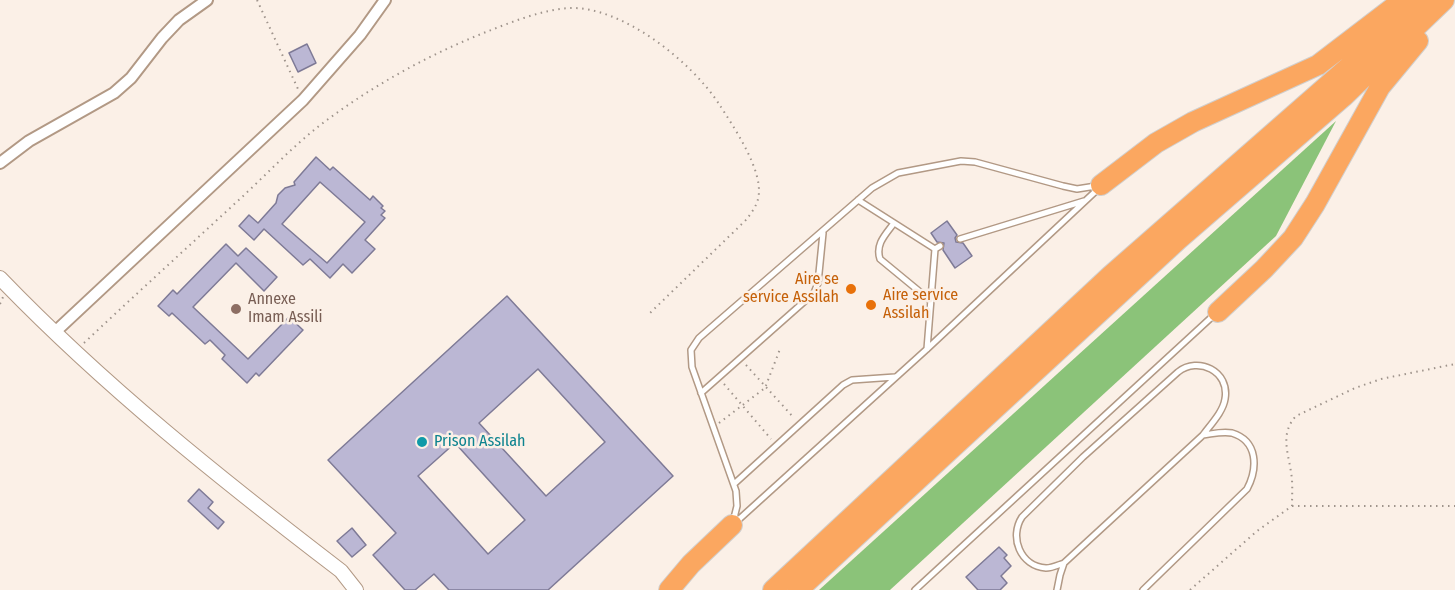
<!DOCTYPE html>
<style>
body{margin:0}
canvas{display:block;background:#fbf0e7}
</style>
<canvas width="1455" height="590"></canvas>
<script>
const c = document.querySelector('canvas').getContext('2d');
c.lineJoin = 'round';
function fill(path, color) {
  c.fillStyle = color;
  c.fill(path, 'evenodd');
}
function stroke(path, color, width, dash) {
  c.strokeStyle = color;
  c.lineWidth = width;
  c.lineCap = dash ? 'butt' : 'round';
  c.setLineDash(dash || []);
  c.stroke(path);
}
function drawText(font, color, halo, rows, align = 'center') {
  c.font = font + ' "Fira Sans Condensed",sans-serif';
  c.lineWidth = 5;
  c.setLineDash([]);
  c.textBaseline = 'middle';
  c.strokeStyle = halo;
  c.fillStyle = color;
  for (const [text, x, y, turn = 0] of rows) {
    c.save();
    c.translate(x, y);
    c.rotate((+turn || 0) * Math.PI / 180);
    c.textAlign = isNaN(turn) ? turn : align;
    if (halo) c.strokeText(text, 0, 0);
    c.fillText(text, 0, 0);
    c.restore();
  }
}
fill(new Path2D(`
 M1336,121L1276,236L890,590H819Z`), '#8bc379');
const building = new Path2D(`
 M307,44L316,63L298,72L289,53Z
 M316,157L330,170L333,167L370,200L373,196L383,206L381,208L385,211L381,215L385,218L365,240L375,249L352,273L343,264L330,278L310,259L303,265L264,229L254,240L239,226L249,215L258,223L276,203L278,195L285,188L295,185L294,182ZM320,182L365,222L327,263L282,224Z
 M947,221L957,235L955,238L956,242L963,243L972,256L955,268L943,250L944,243L937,242L931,233Z
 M226,244L238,256L246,248L277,277L264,291L236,263L193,307L248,359L289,317L303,330L259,376L256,373L247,383L222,359L225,355L210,340L205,344L172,313L169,316L158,306L173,290L177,294Z
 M507,296L673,476L548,590H449L434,574L415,590H405L373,555L396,533L328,460ZM538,369L605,442L546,496L479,423ZM455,443L525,520L488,554L418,476Z
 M199,489L213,502L208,508L224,522L218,529L188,501Z
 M352,528L366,545L352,557L337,541Z
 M999,547L1007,555L1004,558L1011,566L1001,576L1007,583L1000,590H978L966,577Z`);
fill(building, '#bbb7d4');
stroke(building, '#7e7a96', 1.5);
const service = new Path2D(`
 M858,200L935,249L940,246
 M894,223C886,234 875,244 880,259L931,301
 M960,239L1084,201
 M927,349L935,249
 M701,393L814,293L818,283L823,233
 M734,484L843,385L852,380L895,377
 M733,522L737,506L736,491L692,367L691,350L699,338L872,188L898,173L961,161L975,162L1063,186L1077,189L1096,186
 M736,522L927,349L1098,189
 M915,590L1214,315
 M1057,590L1060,575L1064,563
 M1143,590L1247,489C1258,468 1258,441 1232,433C1222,431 1212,434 1203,435L1064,563C1058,565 1052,568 1046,568C1020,566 1009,537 1022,517L1083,457L1178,372C1198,356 1230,371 1225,399C1223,412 1211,424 1203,435`);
const minor = new Path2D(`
 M0,163L29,141L114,93L131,78L162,38L179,20L207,0
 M55,332L303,100L360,35L385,0`);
const tertiary = new Path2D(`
 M0,278C104,386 222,480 341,571L356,590`);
const motorway = new Path2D(`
 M1101,185L1156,143L1193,122L1318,65L1403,0
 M1218,312L1264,269L1293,238L1315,204L1380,87L1418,41
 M669,590L691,564L732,525
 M773,590L1110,276L1425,0
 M798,590L1179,239L1343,97L1444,0`);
stroke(service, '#b29985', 8);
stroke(minor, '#b29985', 14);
stroke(tertiary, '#b29985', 16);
stroke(motorway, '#d1cfcd', 22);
stroke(new Path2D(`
 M257,0L298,89
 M0,304L3,297
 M84,343C136,294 189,246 242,197C267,174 292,147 319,126C370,87 426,56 486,32C512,22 541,10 569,8C622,6 691,61 719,104C733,126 765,172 758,199C756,207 751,213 747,219L650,313
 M746,365L794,418
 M724,384L771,439
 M719,423L765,388L780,349
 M1292,506H1455
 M1190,590L1257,531L1292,506C1292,495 1293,483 1291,472C1288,452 1280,433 1296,416L1355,388L1381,379L1455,364`), '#9f948c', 2, [1.5, 4.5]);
stroke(service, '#fff', 5);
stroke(minor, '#fff', 10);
stroke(tertiary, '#fff', 14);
stroke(motorway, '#fba760', 20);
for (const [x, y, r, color] of [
 [851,289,6,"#e8710a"],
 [871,305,6,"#e8710a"],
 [236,309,6,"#8d6e63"],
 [422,442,6,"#0f9aa8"]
]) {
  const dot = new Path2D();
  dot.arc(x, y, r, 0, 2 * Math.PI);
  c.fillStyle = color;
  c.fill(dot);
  stroke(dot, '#fbf0e7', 2);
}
drawText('16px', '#c56008', '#fbf0e7', [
 ["Aire se",839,280],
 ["service Assilah",839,298],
 ["Aire service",883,296,"left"],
 ["Assilah",883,314,"left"]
], 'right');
drawText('16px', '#785e54', '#fbf0e7', [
 ["Annexe",248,300],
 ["Imam Assili",248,318]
], 'left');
drawText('16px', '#0d838f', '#fbf0e7', [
 ["Prison Assilah",434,442]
], 'left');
</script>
